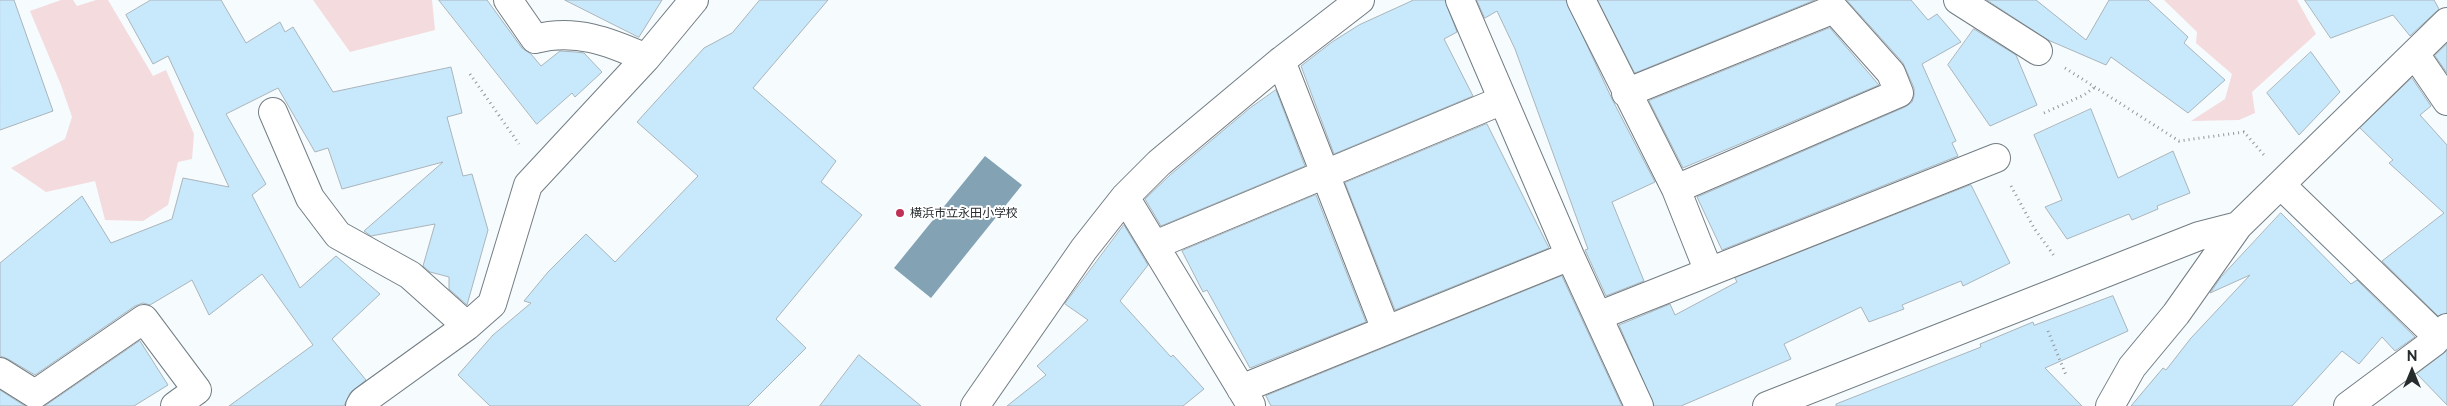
<!DOCTYPE html>
<meta charset="utf-8">
<style>
body{margin:0}
#map{position:relative;width:2447px;height:406px;overflow:hidden;background:#f6fbfe;font-family:Raleway,sans-serif}
canvas{display:block}
.north{position:absolute;left:2387px;top:346px;width:50px;height:50px;-webkit-text-stroke:4px #fff;paint-order:stroke;rotate:0deg;font-size:14px;font-weight:700;line-height:20px;text-align:center;color:#262b2e}
.north::after{content:'';display:block;margin:auto;width:18px;height:22px;background:#262b2e;clip-path:polygon(50% 0,100% 100%,50% 72%,0 100%)}
</style>
<div id="map">
<canvas width="2447" height="406"></canvas>
<div class="north">N</div>
</div>
<script>
const c = document.querySelector('canvas').getContext('2d');
c.lineJoin = 'round';
function fill(path, color) {
  c.fillStyle = color;
  c.fill(path, 'evenodd');
}
function stroke(path, color, width, dash) {
  c.strokeStyle = color;
  c.lineWidth = width;
  c.lineCap = dash ? 'butt' : 'round';
  c.setLineDash(dash || []);
  c.stroke(path);
}
function drawText(font, color, halo, rows, align = 'center') {
  c.font = font + ' Raleway,"Noto Sans JP",sans-serif';
  c.lineWidth = 4;
  c.setLineDash([]);
  c.textBaseline = 'middle';
  c.strokeStyle = halo;
  c.fillStyle = color;
  for (const [text, x, y, turn = 0] of rows) {
    c.save();
    c.translate(x, y);
    c.rotate((+turn || 0) * Math.PI / 180);
    c.textAlign = isNaN(turn) ? turn : align;
    if (halo) c.strokeText(text, 0, 0);
    c.fillText(text, 0, 0);
    c.restore();
  }
}
fill(new Path2D(`
 M61,0H73L77,6L96,0H108L153,76L166,70L194,134L192,159L178,162L168,205L143,221L105,220L95,181L46,192L11,168L65,139L72,117L61,85L30,11Z
 M313,0H432L435,30L350,52Z
 M2164,0H2297L2316,34L2252,92L2255,113L2239,120L2191,121L2225,99L2232,74L2196,43L2197,32Z`), '#f4dbde');
fill(new Path2D(`
 M985,156L1022,185L931,298L894,268Z`), '#83a2b4');
const building = new Path2D(`
 M0,0H14L53,111L0,130Z
 M151,0H221L246,43L280,22L285,32L293,27L333,92L451,67L462,113L447,117L463,176L472,174L488,230L467,305L449,289V277L430,272L423,266L435,224L371,236L364,231L443,162L342,189L328,148L315,152L278,88L226,114L266,184L252,195L300,288L336,256L380,294L332,339L366,380L350,393L344,406H229L313,345L262,274L209,315L192,280L150,305L143,303L135,306L35,375L8,359L0,356V263L82,196L111,243L172,219L183,178L229,187L168,56L153,64L126,15Z
 M439,0H487L522,48L531,54L541,66L560,51L576,52L584,53L602,72L575,97L572,93L537,124Z
 M565,0H662L639,37Z
 M760,0H828L753,88L836,161L821,182L862,215L776,319L806,348L748,406H490L458,375L493,335L531,303L524,301L548,272L586,234L615,262L698,176L637,122L704,48L732,33Z
 M1414,0H1445L1457,32L1444,39L1473,96L1334,154L1301,66L1332,42L1359,25Z
 M1477,0H1566L1612,99L1655,182L1612,202L1644,281L1606,296L1585,250L1588,249L1515,49L1497,11L1485,18Z
 M1598,0H1815L1635,73Z
 M1847,0H1911L1928,20L1937,14L1961,42L1922,64L1956,141L1952,143L1958,156L1722,250L1697,197L1905,107L1912,102L1914,96V88L1903,63Z
 M1987,0H2036L2086,40L2109,0H2148L2188,37L2184,43L2225,80L2188,113L2111,57L2106,65L2048,40Z
 M2305,0H2434L2439,9L2410,36L2393,15L2331,38Z
 M1830,28L1879,85L1683,168L1649,101Z
 M1974,29L2016,55L2037,105L1990,126L1948,65Z
 M2447,44V73L2435,56Z
 M2311,52L2340,92L2299,135L2267,93Z
 M2412,78L2431,106L2420,115L2447,145V313L2438,316L2382,261L2444,213L2389,163L2393,160L2360,128Z
 M1276,90L1305,166L1161,226L1145,199L1170,175L1250,108Z
 M2091,109L2118,178L2173,151L2190,193L2157,206L2158,209L2132,220L2129,214L2067,239L2045,207L2062,200L2034,135Z
 M1487,124L1549,248L1395,310L1345,183Z
 M1971,185L2010,263L1963,286L1961,281L1902,305L1904,309L1869,322L1861,307L1784,344L1791,359L1681,406H1654L1619,325L1670,304L1675,315L1737,282L1735,278Z
 M1316,195L1366,322L1250,368L1207,290L1203,292L1182,251Z
 M2281,213L2351,284L2357,280L2415,337L2395,351L2382,337L2359,364L2342,351L2292,406H2131L2163,368L2166,370L2191,338L2250,275L2210,293L2221,277Z
 M1124,225L1148,265L1120,301L1171,357L1173,355L1204,389L1183,406H1007L1046,375L1037,366L1088,320L1065,304Z
 M1562,276L1622,406H1271L1266,396Z
 M2113,296L2128,331L2045,368L2082,406H1836V404L1981,347L1980,344L2033,322L2034,325Z
 M140,341L168,385L134,406H45Z
 M2447,351V405L2417,374Z
 M859,355L921,406H820Z
 M0,390L25,406H0Z`);
fill(building, '#c8e9fc');
stroke(building, '#a9b4bb', 1);
const minor = new Path2D(`
 M508,0L535,39C575,28 610,42 646,58
 M1460,0L1570,256L1639,406
 M1581,0L1676,189L1709,272
 M1958,0L2038,51
 M2415,54L2447,101
 M1281,61L1386,330
 M1626,93L1834,9L1891,73L1899,93L1676,189
 M273,112L310,198L338,235L410,275L467,326
 M2281,185L2438,337
 M1125,197L1251,405
 M1155,245L1503,100
 M1598,316L1996,158
 M0,372L35,394L144,319L197,390L175,406
 M1241,389L1570,256
 M360,406L363,401L467,326L492,304L528,185L646,58L694,0
 M975,406L1084,249L1125,197L1159,163L1281,61L1360,0
 M1767,406L2199,236L2238,226
 M2110,406L2132,367L2176,314L2238,226L2447,22
 M2348,406L2434,342L2447,328`);
stroke(minor, '#727d83', 30);
stroke(new Path2D(`
 M2065,68L2179,141L2244,132L2264,155
 M470,74L519,144
 M2044,113L2084,95L2095,87
 M2011,186L2034,228L2055,257
 M2048,331L2066,375`), '#919699', 3, [1, 4]);
stroke(minor, '#fff', 28);
for (const [x, y, r, color] of [
 [900,213,5,"#bf3057"]
]) {
  const dot = new Path2D();
  dot.arc(x, y, r, 0, 2 * Math.PI);
  c.fillStyle = color;
  c.fill(dot);
  stroke(dot, '#fff', 2);
}
drawText('12px', '#262b2e', '#fff', [
 ["横浜市立永田小学校",910,213]
], 'left');
</script>
